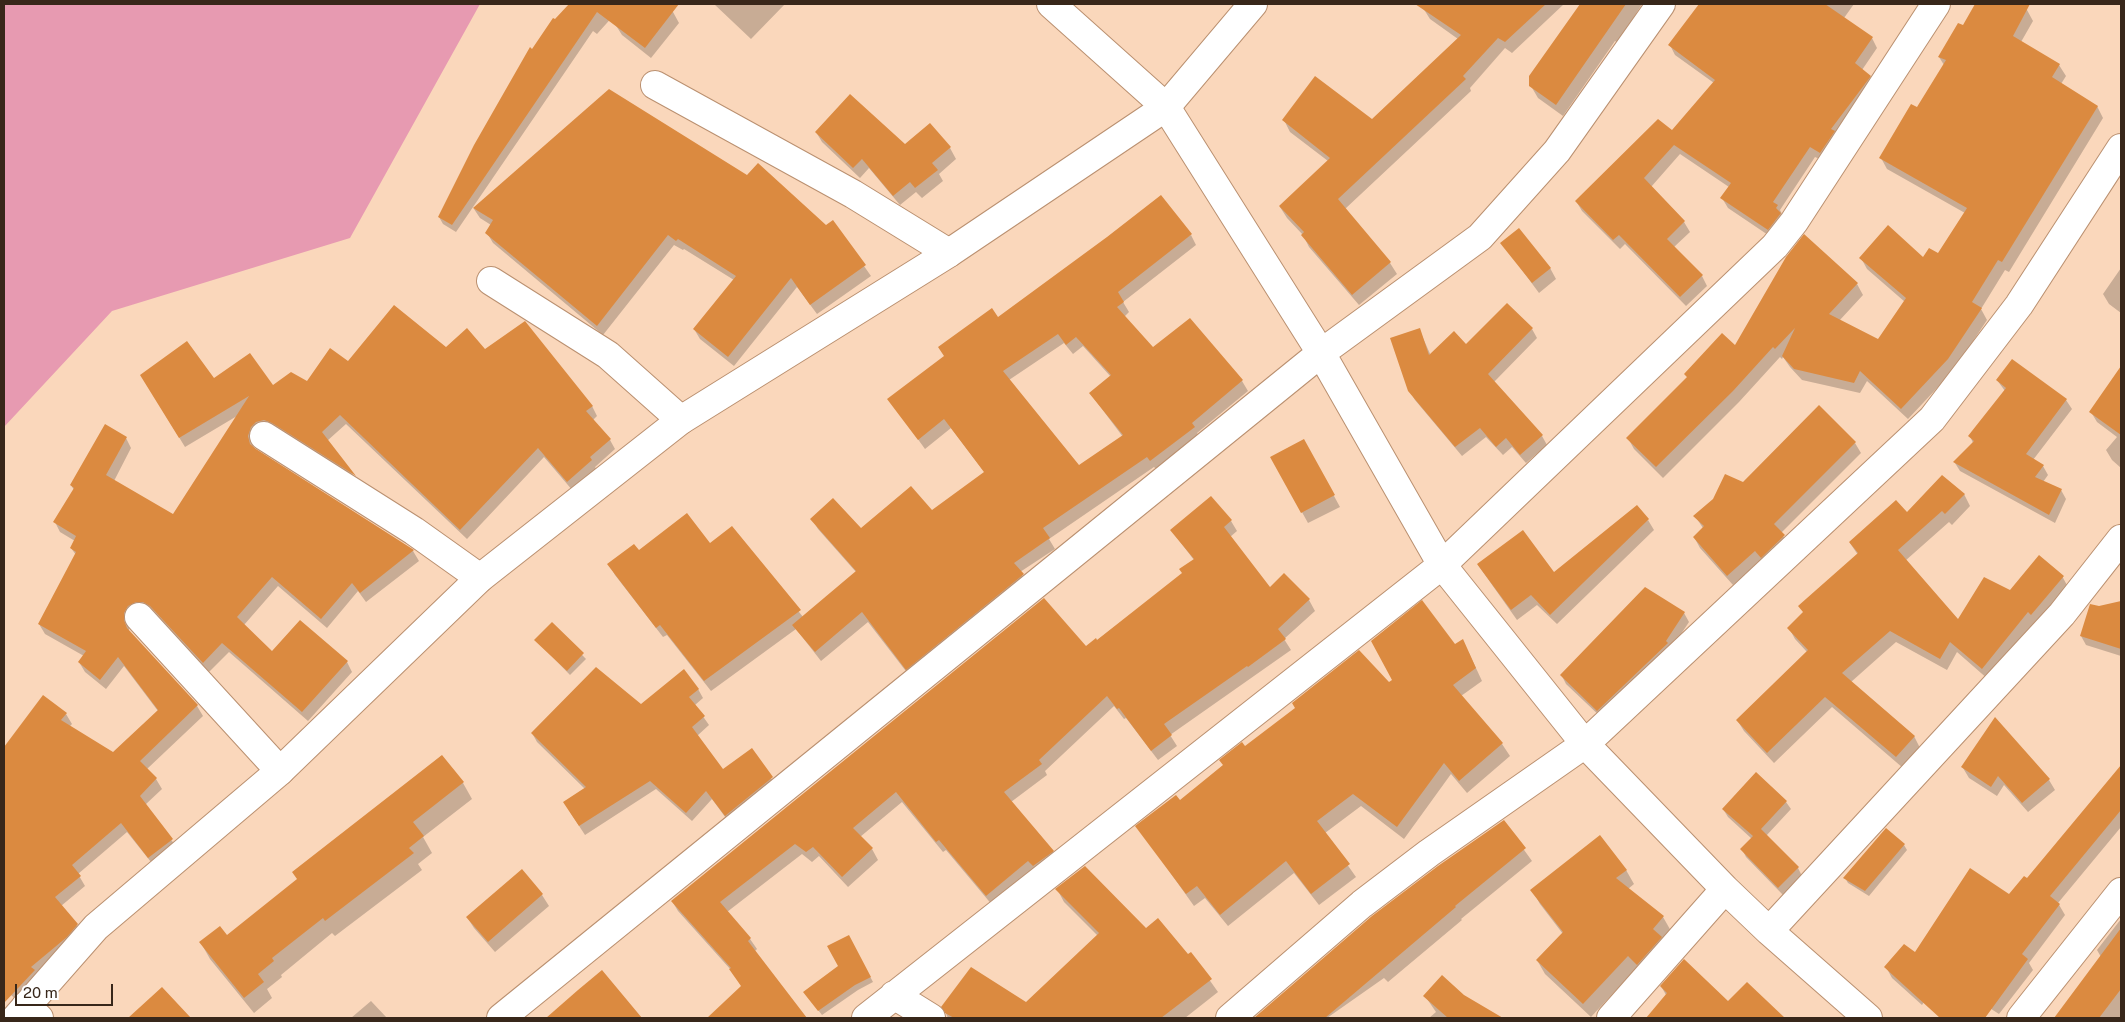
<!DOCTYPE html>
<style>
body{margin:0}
#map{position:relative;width:2125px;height:1022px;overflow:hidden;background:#fad7bb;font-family:"Public Sans",sans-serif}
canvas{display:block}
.frame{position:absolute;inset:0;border:5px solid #38271a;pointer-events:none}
.scale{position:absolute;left:15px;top:984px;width:98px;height:22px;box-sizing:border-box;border:2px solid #38271a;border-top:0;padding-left:6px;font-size:15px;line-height:18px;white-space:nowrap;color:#38271a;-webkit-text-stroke:4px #fff;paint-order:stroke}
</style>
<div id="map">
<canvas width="2125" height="1022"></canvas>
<div class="frame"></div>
<div class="scale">20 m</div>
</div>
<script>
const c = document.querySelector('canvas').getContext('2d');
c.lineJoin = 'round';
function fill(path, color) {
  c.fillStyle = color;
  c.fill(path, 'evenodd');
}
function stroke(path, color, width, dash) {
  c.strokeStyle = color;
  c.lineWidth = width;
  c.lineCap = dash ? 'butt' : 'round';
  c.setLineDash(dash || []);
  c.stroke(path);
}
fill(new Path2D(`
 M4,4H480L350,238L112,311L4,427Z`), '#e79ab1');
fill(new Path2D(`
 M570,4H607L615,14L597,34L593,31L456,232L443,224L439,217L532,50Z
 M631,4H662L673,12L679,23L651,58L622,35L615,24Z
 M714,4H785L751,39Z
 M1426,4H1564L1512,53L1505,48L1470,88L1471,91L1345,209L1390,263L1397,274L1359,305L1309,247L1303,235L1287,218L1280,207L1328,161L1290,132L1284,120L1372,121L1458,39L1430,19L1423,8Z
 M1582,4H1642L1618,43L1615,41L1563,116L1538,98L1531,86V77Z
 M1701,4H1854L1844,18L1872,38L1877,48L1862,70L1870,76L1875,86L1826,162L1815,157L1780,210L1783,216L1774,239L1728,208L1722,198L1729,187L1680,154L1651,187L1684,222L1690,232L1674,247L1702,276L1707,286L1686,306L1625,244L1620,249L1582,211L1576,201L1672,132L1714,83L1675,55L1670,45Z
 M1976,4H2015L2027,10L2033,21L2021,42L2059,65L2066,76L2061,84L2097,106L2103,118L2009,272L2005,270L1981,309L1987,320L1954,370L1908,419L1867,381L1860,393L1802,380L1790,367L1783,357L1782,359L1780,357L1739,402L1663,478L1634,449L1628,438L1688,378L1685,374L1857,284L1863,295L1839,321L1878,341L1905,302L1867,269L1861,258L1924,259L1938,255L1965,213L1887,169L1881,158L1917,109L1944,65L1939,57L1963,27Z
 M930,125L950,148L956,159L939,174L943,181L922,198L916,192L900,205L869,168L860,178L822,142L816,132L905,146Z
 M474,209L826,227L833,222L871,276L817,314L797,287L734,366L700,339L694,329L734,280L684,249L683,250L674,245L603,335L493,243L487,233L491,225L480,218Z
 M1191,235L1196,245L1123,302L1129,312L1124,317L1153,349L1242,381L1248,391L1197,433L1200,438L1157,470L1154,467L1049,539L1055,549L1020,572L1029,585L912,679L868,622L821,661L796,629L711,691L667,635L663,637L615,575L609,564L639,552L710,545L732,527L803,617L856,572L818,529L812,519L861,530L932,512L985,473L951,428L925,449L889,399L998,319ZM1064,343L1073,354L1083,346L1111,377L1090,393L1123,437L1079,467L1009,380Z
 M1502,243L1550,268L1556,279L1539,293Z
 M2121,268V313L2109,304L2103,294Z
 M1419,329L1431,356L1532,329L1537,338L1494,382L1542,436L1547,445L1526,463L1512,447L1503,455L1486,437L1462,456L1415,400L1409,390Z
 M446,348L485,351L592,406L597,416L593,420L610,440L615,449L595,467L597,470L573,491L544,457L467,539L346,424L327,441L359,483L256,437L253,446L255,450L413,551L419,561L366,602L358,591L327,628L278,586L244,625L272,653L347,662L352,672L308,721L229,652L209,672L157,616L150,611L129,623V631L197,706L203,716L147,769L156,779L162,789L145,805L178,849L155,867L127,832L78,874L85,886L61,906L83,934L19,1002L4,989V767L11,758L66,714L72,724L69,727L114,753L158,711L124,666L106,689L85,672L79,662L84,656L45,634L39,624L76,555L71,548L75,541L60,532L55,522L74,490L71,485L126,438L131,448L114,481L173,516L237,416L185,447L141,375L272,387L307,383L348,362Z
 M2012,360L2066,400L2072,409L2033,460L2043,466L2048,475L2043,482L2061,490L2066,499L2055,523L1960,471L1955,463L1973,443L1970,436L2005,391L1997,380Z
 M2121,368V468L2112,460L2106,450L2117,437L2097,422L2091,412Z
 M1304,441L1340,507L1308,523L1272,458Z
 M1855,443L1861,453L1781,533L1790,546L1761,561L1733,585L1700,548L1694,537L1703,528L1695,516L1743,484Z
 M1964,494L1970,506L1952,525L1949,522L1905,561L1959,622L2010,592L2062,576L2068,587L2038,625L2035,623L1989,680L1957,652L1947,670L1896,642L1851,682L1914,736L1920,748L1903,768L1832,707L1774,763L1744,731L1737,720L1807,652L1795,639L1789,628L1858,555L1850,543L1907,514Z
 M1648,520L1654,530L1557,624L1537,605L1517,620L1478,565L1553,573Z
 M1231,521L1237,531L1230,537L1269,589L1284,575L1309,600L1315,611L1284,639L1291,650L1170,735L1177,746L1158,760L1126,718L1124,719L1114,706L1045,771L1047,775L1011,802L1053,851L1059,862L993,906L946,850L943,852L902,802L860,837L872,849L878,860L848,887L819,856L812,862L802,854L727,912L750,939L757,949L755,951L804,1018H770L766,1014L762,1018H709L742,987L731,970L678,911L672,901L1096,641L1183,574L1194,560L1171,530Z
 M2121,603V656L2086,645L2081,636L2099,607Z
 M1684,613L1689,622L1671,649L1603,719L1566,684L1562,676Z
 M552,624L586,659L570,675L536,640Z
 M1455,646L1469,653L1482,681L1461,696L1502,744L1510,756L1467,793L1451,774L1404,839L1361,806L1325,833L1356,877L1319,905L1294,873L1228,926L1205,898L1194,906L1137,826L1180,801L1244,748L1389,684Z
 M698,689L703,698L695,705L709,725L697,736L722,771L752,750L777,787L731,825L712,799L692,821L656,789L585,835L570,812L585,789L537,742L532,733Z
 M441,756L463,783L472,799L423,837L432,853L418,864L422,870L335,936L332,933L281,975L282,977L267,989L272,998L254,1013L210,959L201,943L227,937L298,880Z
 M2121,767V827L2058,903L2065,915L2029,963L2033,970L1999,1014L1941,977L1922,1005L1892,978L1886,967L1915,953L2010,896L2027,880Z
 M1963,768L2049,780L2055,790L2028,812L2004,785L1997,796L1969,778Z
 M1786,802L1791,809L1766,836L1798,868L1802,876L1783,895L1746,857L1742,849L1752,839L1728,817L1723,809Z
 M1504,822L1532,861L1461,919L1462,920L1388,982L1384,978L1327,1018H1256L1373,917Z
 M1904,845L1907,850L1869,896L1848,883L1845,878Z
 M1626,870L1634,884L1628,889L1663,917L1671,931L1591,1017L1545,974L1537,960L1563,934L1540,904L1532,890Z
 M521,871L542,895L549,906L495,952L474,928L467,917Z
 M1057,889L1146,930L1187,956L1191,954L1218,992L1185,1018H948L943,1007L1027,1004L1098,936L1064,902Z
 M2121,919V1018H2055L2101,957L2097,950Z
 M849,937L873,982L858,990L822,1015L808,997L839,967Z
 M602,971L641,1018H551L550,1017Z
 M1661,986L1729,1003L1773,1008L1779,1018H1647L1666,995Z
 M1425,996H1463L1501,1018H1429L1436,1012Z
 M371,1001L387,1018H351Z
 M133,1015L188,1017L189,1018H136Z`), '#0003');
fill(new Path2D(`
 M569,4H679L645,48L597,12L452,225L438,217L474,145L530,47L532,49L553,18L555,19Z
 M1415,4H1546L1505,42L1498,38L1463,76L1466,79L1338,199L1391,262L1352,295L1301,235L1304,232L1279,206L1330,158L1282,120L1315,76L1372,119L1461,35Z
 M1580,4H1626L1556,105L1529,86V76Z
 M1699,4H1825L1873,37L1855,63L1871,76L1831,129L1835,131L1820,153L1810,147L1773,202L1778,205L1776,208L1781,213L1768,230L1720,198L1731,183L1674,145L1644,178L1685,221L1667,239L1703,275L1680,297L1619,235L1613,240L1575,201L1658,119L1672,130L1715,80L1668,45Z
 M1975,4H2030L2013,36L2060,64L2052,77L2098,106L2002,262L1998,260L1972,302L1982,308L1948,359L1901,409L1860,371L1854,383L1794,369L1782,356L1795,328L1775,349L1773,347L1733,391L1656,467L1626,438L1687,377L1684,374L1722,333L1735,345L1786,257L1804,234L1858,283L1829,314L1878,339L1906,298L1859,258L1888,225L1923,257L1929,248L1938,253L1967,208L1879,158L1911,104L1917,107L1946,60L1938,57L1958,23L1963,25Z
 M609,89L747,175L758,163L826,225L833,220L866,265L810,305L791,278L728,357L693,329L736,276L678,239L676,241L668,235L597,326L485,233L493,220L473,208Z
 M850,94L905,144L930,123L951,147L932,163L938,170L915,188L910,182L893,196L862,159L853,168L815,132Z
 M1161,195L1192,234L1118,292L1124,302L1117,307L1153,347L1190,318L1243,380L1192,423L1195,427L1150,461L1147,457L1043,528L1050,538L1014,563L1024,574L906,670L862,612L815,652L792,625L856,571L810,519L833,498L861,528L911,486L932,510L984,472L944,419L918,440L887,399L944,356L938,347L992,308L998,317L1107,237ZM1058,334L1066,345L1076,337L1111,375L1089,393L1123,435L1079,465L1003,371Z
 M1519,228L1551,268L1532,283L1500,243Z
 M1507,303L1533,328L1488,374L1543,435L1520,455L1506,438L1496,447L1480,428L1455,447L1408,391L1390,338L1420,328L1429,355L1454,331L1466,344Z
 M394,305L446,347L467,328L485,349L525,321L593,406L586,411L611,439L590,457L592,460L567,482L538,448L460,530L340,415L322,432L356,476L272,423L264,420L256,422L251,427L248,436L250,444L256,449L414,550L360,593L352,583L321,619L272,577L237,617L272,651L300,620L348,661L302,712L222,643L203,663L150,606L143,602H136L128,606L124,613V620L127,628L198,705L140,761L157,778L140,796L173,839L148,858L121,823L72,865L81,876L55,897L78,924L67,937L31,967L35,970L4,1003V747L43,695L67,713L61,720L113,752L158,710L118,657L100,680L78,662L86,651L38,624L76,552L70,548L76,536L53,522L74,488L70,485L105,424L127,437L106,475L173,514L249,396L179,438L140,375L187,341L214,378L250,353L273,385L291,372L307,381L330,348L348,361Z
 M2012,359L2067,399L2026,454L2044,465L2035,477L2062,489L2049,515L1953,462L1974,441L1968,436L2006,388L1996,380Z
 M2121,366V435L2089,412Z
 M1819,405L1856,442L1774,524L1785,535L1761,558L1755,551L1727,576L1693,537L1704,526L1693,516L1713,499L1725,474L1743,482Z
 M1304,439L1335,495L1301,513L1270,457Z
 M1942,475L1965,494L1945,514L1942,511L1898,550L1958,619L1984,577L2010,590L2039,555L2064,576L2031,615L2028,612L1982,669L1950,642L1940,659L1890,631L1842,673L1915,736L1896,757L1825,697L1767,753L1736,720L1808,650L1787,628L1803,612L1798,606L1858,553L1849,542L1896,500L1907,512Z
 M1211,496L1232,520L1224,527L1270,587L1284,573L1310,599L1278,629L1286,639L1248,667L1247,666L1164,724L1172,735L1151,751L1119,708L1117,709L1107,696L1039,760L1042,764L1004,792L1054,851L1033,866L1028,861L986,896L939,840L936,842L896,792L853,828L873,848L842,877L813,847L806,852L795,844L720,902L751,938L748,941L807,1018H707L741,986L729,969L731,968L671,901L1044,598L1086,646L1096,638L1097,640L1182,573L1179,569L1194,559L1170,530Z
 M1637,505L1649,519L1550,615L1531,595L1511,610L1477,564L1523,530L1554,572Z
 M687,513L710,543L732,526L801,610L704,681L660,625L656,628L607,564L634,544L639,550Z
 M1645,587L1685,612L1666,641L1668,643L1597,711L1560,675Z
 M1422,600L1455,644L1463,639L1476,668L1453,685L1503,743L1459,781L1444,763L1397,827L1353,794L1317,821L1350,864L1311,894L1286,861L1220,915L1197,886L1186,894L1135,826L1176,795L1180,800L1223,765L1219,760L1242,742L1245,746L1295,708L1292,703L1359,650L1389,682L1392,680L1371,641Z
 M2121,601V649L2080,636L2090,604L2099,606Z
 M552,622L584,653L567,671L534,640Z
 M596,667L641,704L684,669L699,689L689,697L705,716L692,727L723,769L752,748L773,777L725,816L706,791L686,813L650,781L579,826L563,802L586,787L531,733Z
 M1995,717L2050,779L2022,803L1998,776L1991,787L1961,767Z
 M442,755L464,782L413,822L424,836L409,848L414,853L325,921L323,918L272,958L274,961L258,974L264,982L244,998L199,942L220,926L227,935L297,879L292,872Z
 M2121,765V810L2050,896L2060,904L2022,954L2028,959L1985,1018H1940L1884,967L1904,944L1915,952L1970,868L2009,894L2024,876L2027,878Z
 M1756,772L1787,801L1761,829L1799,867L1778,888L1740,849L1753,836L1722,809Z
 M1504,820L1526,848L1455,906L1456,907L1325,1018H1254L1372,916L1438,866Z
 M1886,828L1905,844L1865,891L1843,878Z
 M1600,835L1627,870L1616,878L1664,916L1653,929L1662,937L1637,965L1628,956L1583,1004L1536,960L1563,932L1530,890Z
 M1085,866L1146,928L1158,918L1188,954L1191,952L1212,979L1161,1018H954L945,1013L941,1007L971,967L1026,1002L1099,933L1055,889Z
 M522,869L543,894L488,942L466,917Z
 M2121,928V989L2099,1018H2054Z
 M849,935L871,977L855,985L818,1011L803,992L838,966L827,946Z
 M1684,959L1728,1001L1747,982L1785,1018H1646L1667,993L1660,986Z
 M602,970L642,1018H546L578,990Z
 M1442,975L1464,995L1503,1018H1448L1423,996Z
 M162,987L191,1018H128Z`), '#db8a40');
const minor = new Path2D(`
 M1051,4L1166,107L1321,353L1442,565L1585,744L1725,889L1769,931L1868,1018
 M655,85L853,194L949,253
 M491,281L608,355L681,420
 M264,436L414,531L480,578
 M139,617L280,771
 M1769,931L2062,614L2121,539
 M894,995L931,1018
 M26,1006L39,1018
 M501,1018L1321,353L1480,237L1557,151L1661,4
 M866,1018L1442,565L1775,246L1794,222L1936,4
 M1230,1018L1362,904L1429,853L1585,744L1932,419L2019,305L2121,148
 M1611,1018L1725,889
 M2021,1018L2121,892`);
const major = new Path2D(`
 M16,1018L96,927L280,771L480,578L681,420L949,253L1166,107L1253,4`);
stroke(minor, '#ba9070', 30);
stroke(major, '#ba9070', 30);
stroke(minor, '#fff', 28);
stroke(major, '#fff', 28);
</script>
